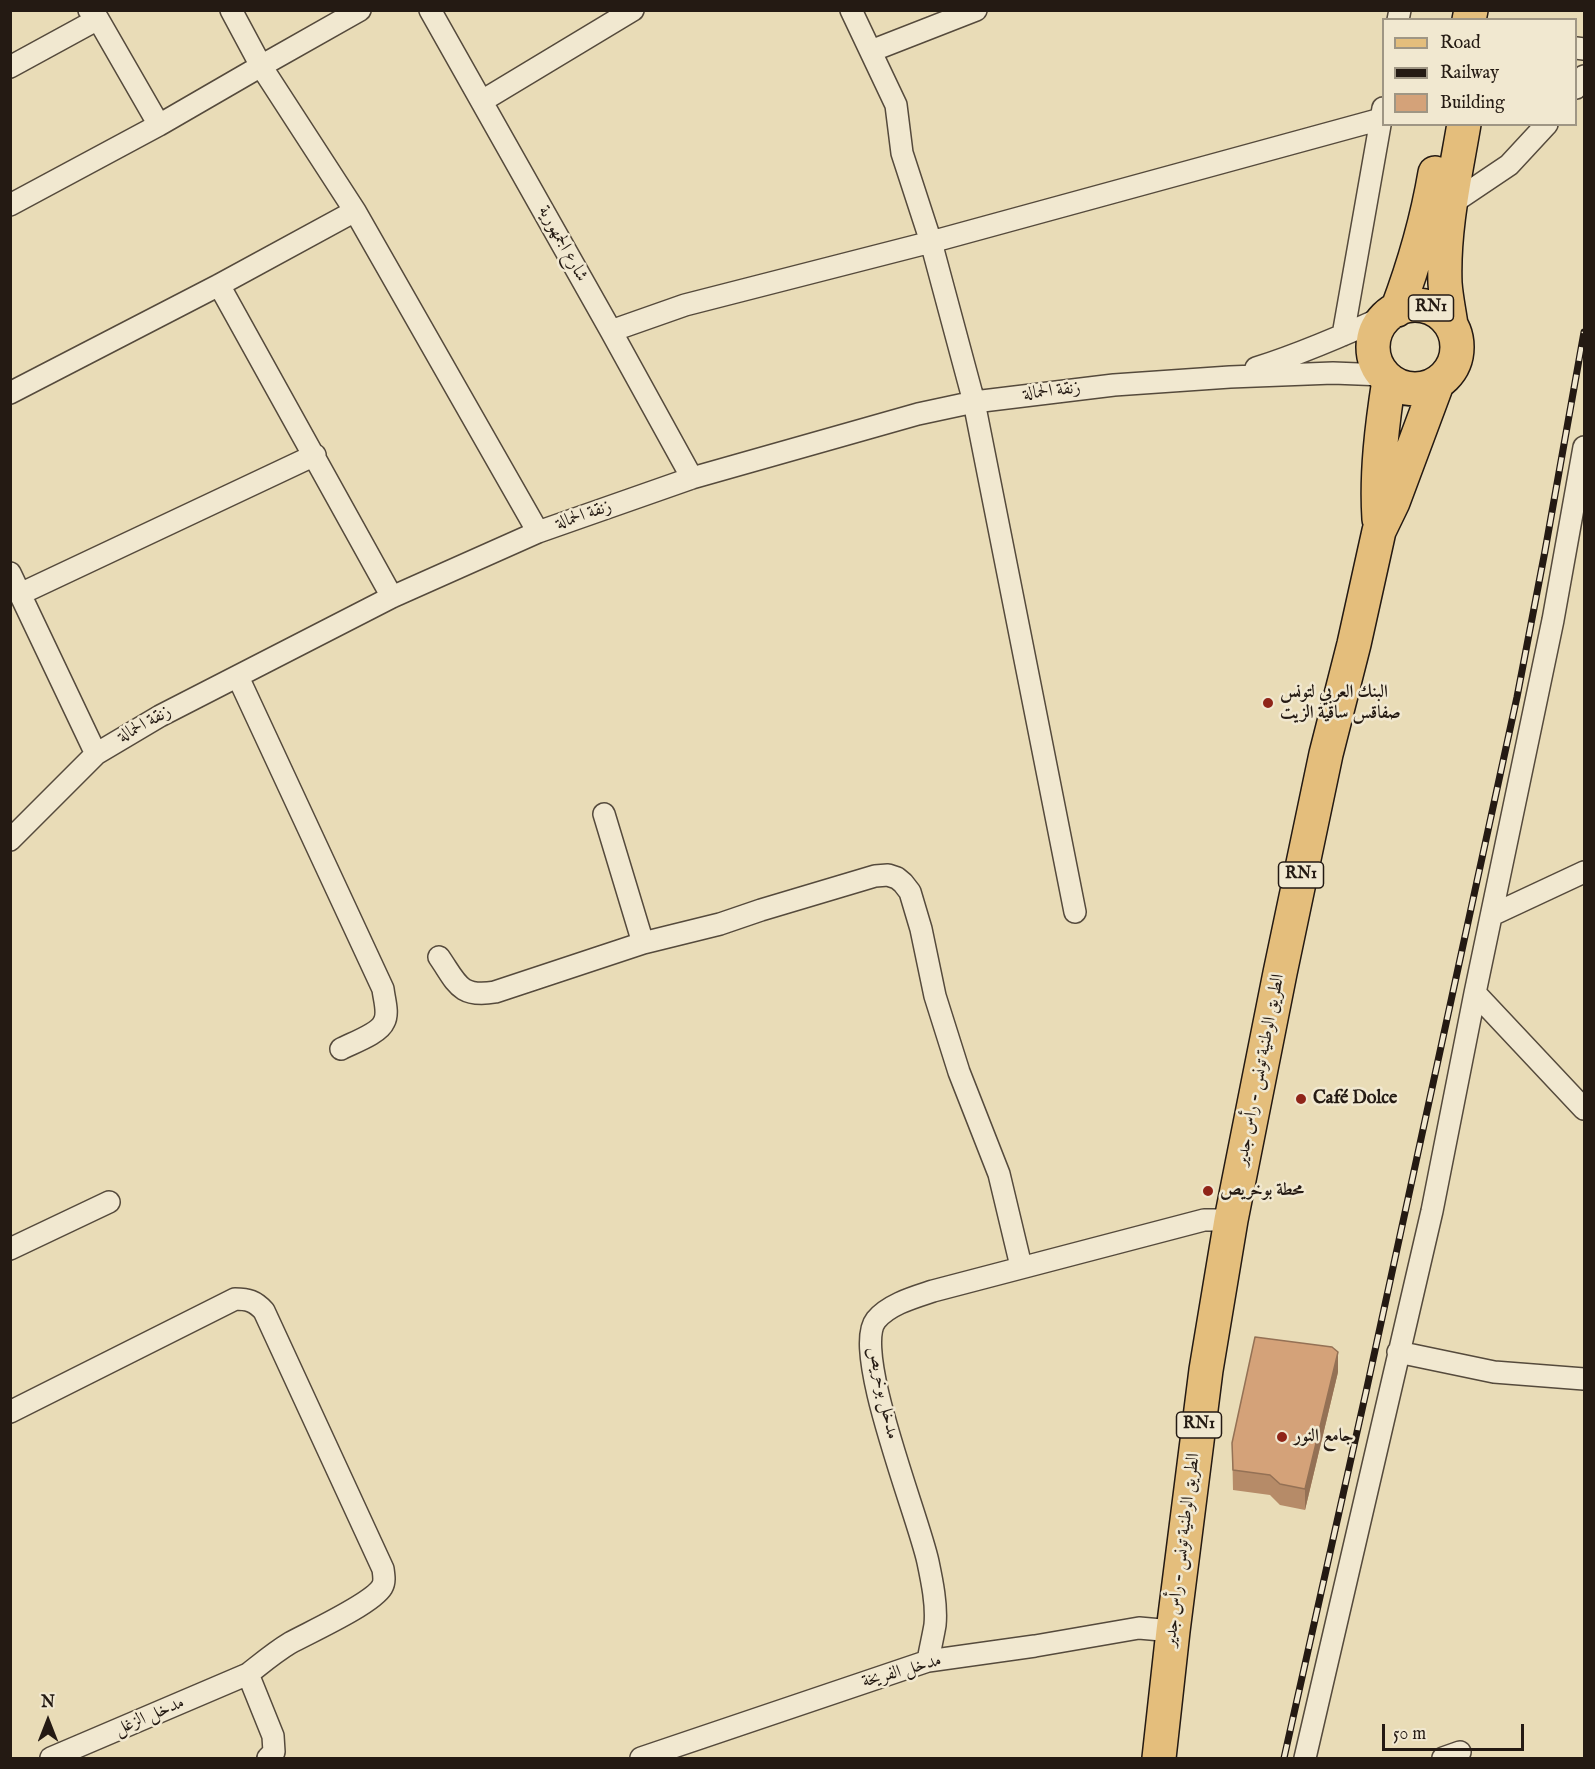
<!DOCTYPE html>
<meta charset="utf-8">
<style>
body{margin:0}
#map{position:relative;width:1595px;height:1769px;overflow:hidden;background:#e9dcb7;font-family:"IM FELL English",serif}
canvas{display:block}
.frame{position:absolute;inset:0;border:12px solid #241a13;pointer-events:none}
.legend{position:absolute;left:1382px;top:18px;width:195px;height:108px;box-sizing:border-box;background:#f1e8d0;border:2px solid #9f9684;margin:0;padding:8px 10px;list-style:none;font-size:18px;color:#241a13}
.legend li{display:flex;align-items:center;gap:12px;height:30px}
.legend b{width:30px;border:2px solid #9f9684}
.north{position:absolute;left:18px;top:1691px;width:60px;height:60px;-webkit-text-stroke:4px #f1e8d0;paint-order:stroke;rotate:0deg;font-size:16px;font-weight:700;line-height:24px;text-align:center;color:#241a13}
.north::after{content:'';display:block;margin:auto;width:21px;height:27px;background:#241a13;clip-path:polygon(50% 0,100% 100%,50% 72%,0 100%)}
.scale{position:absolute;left:1382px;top:1724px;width:142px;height:27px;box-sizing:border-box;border:3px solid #241a13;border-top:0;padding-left:8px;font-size:18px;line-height:21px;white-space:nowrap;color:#241a13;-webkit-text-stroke:4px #f1e8d0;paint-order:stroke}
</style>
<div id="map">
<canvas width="1595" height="1769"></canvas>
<div class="frame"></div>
<ul class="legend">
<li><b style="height:8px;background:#e4be7c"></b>Road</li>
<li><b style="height:8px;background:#241a13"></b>Railway</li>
<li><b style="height:16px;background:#d4a279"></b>Building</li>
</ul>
<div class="north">N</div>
<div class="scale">50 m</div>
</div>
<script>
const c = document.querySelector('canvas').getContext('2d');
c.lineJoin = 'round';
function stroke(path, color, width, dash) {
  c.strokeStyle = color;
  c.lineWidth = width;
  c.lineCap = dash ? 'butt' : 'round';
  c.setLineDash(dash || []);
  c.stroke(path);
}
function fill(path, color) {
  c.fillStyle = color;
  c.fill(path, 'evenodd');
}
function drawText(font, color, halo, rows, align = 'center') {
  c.font = font + ' "IM FELL English",Amiri,serif';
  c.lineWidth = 5;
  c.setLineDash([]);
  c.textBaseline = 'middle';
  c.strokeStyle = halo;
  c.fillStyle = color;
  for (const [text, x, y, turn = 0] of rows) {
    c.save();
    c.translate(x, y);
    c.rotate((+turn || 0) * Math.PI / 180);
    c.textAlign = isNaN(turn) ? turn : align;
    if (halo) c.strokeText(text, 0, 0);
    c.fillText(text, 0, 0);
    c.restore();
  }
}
const street = new Path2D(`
 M89,10L98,19L159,125
 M231,10L261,66L355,211L538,532
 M430,10L611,331L692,478
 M851,10L896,105L902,153L931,242L974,402L1075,912
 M1398,20L1400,10
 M1576,48L1584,49
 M871,51L976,10
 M10,67L98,19
 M1576,88L1584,76
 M482,101L633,10
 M1451,204L1509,165L1547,124
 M10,205L159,125L261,66L360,10
 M219,285L392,597
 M611,331L685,305L931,242L1381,119
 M1343,335L1383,108
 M1256,368C1303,353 1347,334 1392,313
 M10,393L219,285L355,211
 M10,573L96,754
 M20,594L315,455
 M238,677L383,989C384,999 389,1013 384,1022C379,1034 352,1043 341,1049
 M604,814L643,943L720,924L761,910L875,876L888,875L897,878L903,883L910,892L921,929L935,996L959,1072L999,1174L1021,1266
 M10,840L96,754L160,716L392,597L538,532L692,478L918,414L974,402L1114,385L1230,377L1333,373L1384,375
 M1492,915L1584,872
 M439,957C457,983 459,998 495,992L643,943
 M1475,993L1584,1109
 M10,1249L109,1202
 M1398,1352L1494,1372L1584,1379
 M10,1412L235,1299C248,1299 255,1301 264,1311L383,1569C384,1576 385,1582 382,1587C372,1604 310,1632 290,1643C275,1652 262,1663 248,1674L51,1758
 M928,1661C930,1649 933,1637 935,1625C937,1605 932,1581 928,1562C919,1518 851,1351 876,1320C889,1304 915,1297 933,1291L1204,1220H1231
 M248,1674L273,1736L274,1752L268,1758
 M641,1758L928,1661L1035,1646L1139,1628L1173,1631
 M1305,1758L1432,1211L1475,993L1553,620L1584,447
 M1443,1758L1460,1752`);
const primary = new Path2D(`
 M1469,20L1471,10
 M1373 347a42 42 0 1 1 84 0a42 42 0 1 1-84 0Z
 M1397,310C1414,265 1427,220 1435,173
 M1451,325C1449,311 1446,297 1445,283C1443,230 1455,177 1464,124
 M1379,519C1376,473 1382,425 1389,380
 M1159,1758L1173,1631L1206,1370L1231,1220L1280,973L1326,754L1354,644L1379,531L1393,502L1437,384`);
stroke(street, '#554a3c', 24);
stroke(primary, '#241a13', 36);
stroke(street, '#f1e8d0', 21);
stroke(primary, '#e4be7c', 33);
const rail = new Path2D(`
 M1284,1758L1366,1392L1517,697L1545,551L1584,332`);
stroke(rail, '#241a13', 7);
stroke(rail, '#f1e8d0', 4.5, [14]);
fill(new Path2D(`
 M1338,1372L1305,1510L1280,1505L1270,1495L1233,1490L1232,1443Z`), '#b68b68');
fill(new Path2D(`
 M1338,1352V1372L1305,1510V1489Z`), '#947155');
const building = new Path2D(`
 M1255,1337L1332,1347L1338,1352L1305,1489L1280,1484L1270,1475L1233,1470L1232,1443Z`);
fill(building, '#d4a279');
stroke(building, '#947155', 1.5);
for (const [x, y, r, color] of [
 [1268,703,6,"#8f2418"],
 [1301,1099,6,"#8f2418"],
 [1208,1191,6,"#8f2418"],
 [1282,1437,6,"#8f2418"]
]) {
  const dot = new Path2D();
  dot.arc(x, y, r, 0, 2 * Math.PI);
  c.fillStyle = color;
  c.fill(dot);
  stroke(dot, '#f1e8d0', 2);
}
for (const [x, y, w] of [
 [1431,308,45],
 [1301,875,45],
 [1199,1425,45]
]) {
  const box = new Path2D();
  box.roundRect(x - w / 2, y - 13, w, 26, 4.5);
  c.fillStyle = '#f1e8d0';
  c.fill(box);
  stroke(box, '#241a13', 1.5);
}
drawText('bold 16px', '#241a13', null, [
 ["RN1",1431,308],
 ["RN1",1301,875],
 ["RN1",1199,1425]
]);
drawText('18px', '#241a13', '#f1e8d0', [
 ["شارع الجمهورية",562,244,61],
 ["زنقة الحمالة",1052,392,-7],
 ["زنقة الحمالة",584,516,-19],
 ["زنقة الحمالة",145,725,-29],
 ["الطريق الوطنية تونس - رأس جدير",1261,1070,-79],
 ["مدخل بوخريص",882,1393,78],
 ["الطريق الوطنية تونس - رأس جدير",1183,1550,-83],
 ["مدخل الفريخة",902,1672,-16],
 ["مدخل الزغل",150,1717,-23]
]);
drawText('bold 18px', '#241a13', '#f1e8d0', [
 ["البنك العربي لتونس",1280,693],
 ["صفاقس ساقية الزيت",1280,714],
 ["Café Dolce",1313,1099],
 ["محطة بوخريص",1220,1191],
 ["جامع النور",1294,1437]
], 'left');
</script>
